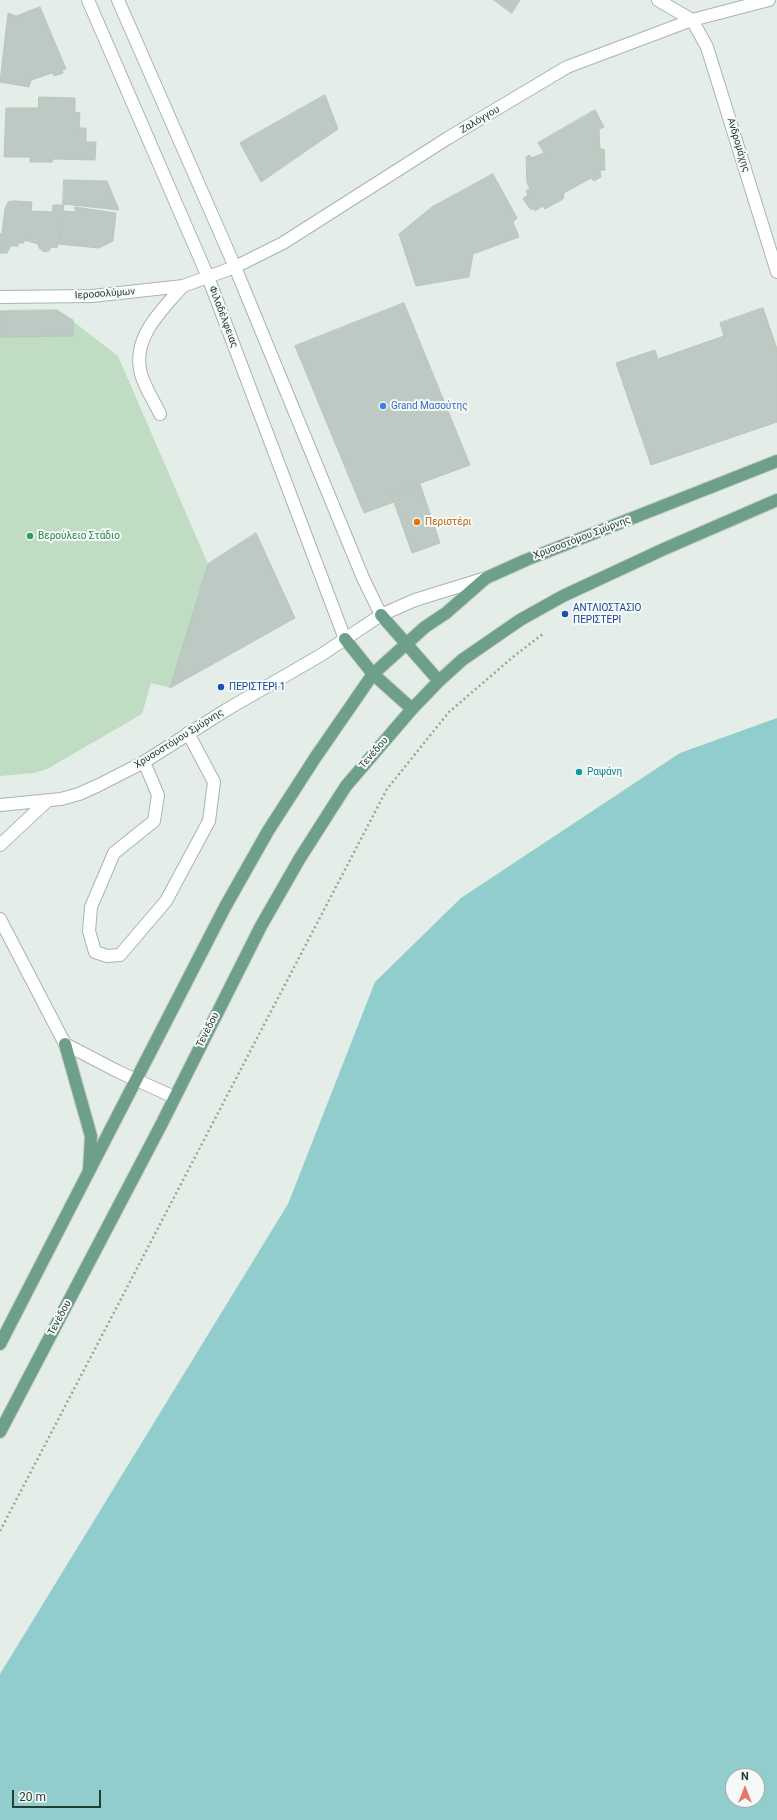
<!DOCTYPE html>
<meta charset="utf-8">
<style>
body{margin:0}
#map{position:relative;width:777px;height:1820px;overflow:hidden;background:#e5ede8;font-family:Roboto,sans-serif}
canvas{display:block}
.north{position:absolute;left:725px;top:1768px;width:40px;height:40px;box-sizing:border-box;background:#f5f9f7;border:1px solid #a2aea9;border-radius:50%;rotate:0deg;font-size:11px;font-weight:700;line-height:16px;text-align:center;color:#253d33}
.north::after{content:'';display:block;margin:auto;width:14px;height:18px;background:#e77568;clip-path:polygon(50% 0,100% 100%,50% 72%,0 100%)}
.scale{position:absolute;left:12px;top:1790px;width:89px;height:18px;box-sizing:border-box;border:2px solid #253d33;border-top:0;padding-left:5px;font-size:12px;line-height:14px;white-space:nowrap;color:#253d33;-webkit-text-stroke:3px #f5f9f7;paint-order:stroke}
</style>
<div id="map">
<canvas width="777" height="1820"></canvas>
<div class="north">N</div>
<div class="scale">20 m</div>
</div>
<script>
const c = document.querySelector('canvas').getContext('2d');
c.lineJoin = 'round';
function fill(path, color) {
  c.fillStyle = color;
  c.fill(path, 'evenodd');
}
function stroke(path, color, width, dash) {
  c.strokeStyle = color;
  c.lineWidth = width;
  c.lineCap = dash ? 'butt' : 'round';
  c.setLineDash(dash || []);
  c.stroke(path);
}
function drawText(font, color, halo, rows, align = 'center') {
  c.font = font + ' Roboto,sans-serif';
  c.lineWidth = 4;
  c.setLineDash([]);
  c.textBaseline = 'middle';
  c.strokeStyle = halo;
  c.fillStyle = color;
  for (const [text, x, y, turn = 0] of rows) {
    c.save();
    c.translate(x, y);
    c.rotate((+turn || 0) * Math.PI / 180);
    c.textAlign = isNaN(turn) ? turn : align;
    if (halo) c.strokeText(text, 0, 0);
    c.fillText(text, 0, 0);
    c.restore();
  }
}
fill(new Path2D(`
 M57,309L118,356L208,564L171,688L151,683L142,714L47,769L34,773L0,776V310Z`), '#c0dcc3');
fill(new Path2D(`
 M777,718V1820H0V1674L288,1204L375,982L461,898L680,753ZM733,1776H757V1800H733Z`), '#91cdcd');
const building = new Path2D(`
 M494,0H520L512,13Z
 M40,7L66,69L62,70L63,73L54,76L52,73L31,80L29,87L0,82L8,13L16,16Z
 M325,95L338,129L261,182L240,143Z
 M39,97L75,98V112L80,113L79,128H86V142H96L95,160L53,159L52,162H30V157H4L6,108H38Z
 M595,110L604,127L599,129L600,149H604L605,170H600L601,177L594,181L591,178L564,193L563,199L545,209L543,206L535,211L534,208L531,210L523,199L528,194L526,191L530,188L527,183L526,157L530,155L531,158L544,153L538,143Z
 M493,174L517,218L513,222L519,237L473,254L469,277L416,286L399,234L432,207Z
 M64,180L107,181L119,210L63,204Z
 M15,201L32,202L31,211L52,212L53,205H64L57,248L51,247L49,251L44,252L39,248L38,244L24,240V243H18V246H11L7,253H0V234L2,233L5,209L8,202Z
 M75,207L116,213L113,241L99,248L58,244L64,211L75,212Z
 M404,303L470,465L391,494L394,502L364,513L295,346Z
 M763,308L777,349V422L651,465L616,363L655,350L658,359L724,336L720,323Z
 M58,311L73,320V336L0,337V312Z
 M420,484L440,543L412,553L391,494Z
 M256,533L295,618L170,688L208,564Z`);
fill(building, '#bdcac4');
stroke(building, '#b8c6be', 1);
const minor = new Path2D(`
 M88,0L208,277L345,639
 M118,0L235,267L363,578L381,615
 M658,0L692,20L707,47L777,272
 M0,297L92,296L183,286L235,267L283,243L448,138L567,67L692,20L769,0
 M160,414C154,401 145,388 141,374C131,338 162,310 183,286
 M144,762L158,795L154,821L114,853L91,907L89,931L95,952L107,956L120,955L166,901L209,821L214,782L188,733
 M0,805L61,799L79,794L99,785L144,762L226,710L321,655L381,615L415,600L486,578
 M0,845L47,801
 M0,919L65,1044L119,1072L174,1097`);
const major = new Path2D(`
 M381,615L439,681
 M345,639L373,674L412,709
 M65,1044L91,1136L89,1170
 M0,1344L225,907L268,831L315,758L373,674L425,627L446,613L486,578L526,560L777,461
 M0,1432L160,1127L261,926L300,858L346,786L412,709L439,681L462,660L520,620L563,596L664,549L777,500`);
stroke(minor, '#a8b5ae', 14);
stroke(major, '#c2c9c6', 14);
stroke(new Path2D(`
 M0,1531L387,789L449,712L513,657L544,633`), '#88ae9c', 2.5, [2, 3]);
stroke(minor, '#fff', 12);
stroke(major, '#6d9f8a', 12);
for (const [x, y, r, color] of [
 [383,406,4,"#3f7fe0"],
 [417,522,4,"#e8710a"],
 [30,536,4,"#2e9e5b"],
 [565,614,4,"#1a4fb4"],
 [221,687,4,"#1a4fb4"],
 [579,772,4,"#0f9aa8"]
]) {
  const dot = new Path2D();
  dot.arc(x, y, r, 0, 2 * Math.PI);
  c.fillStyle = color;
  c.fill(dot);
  stroke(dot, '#f5f9f7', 1.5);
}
drawText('10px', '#253d33', '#f5f9f7', [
 ["Ζαλόγγου",480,120,-31],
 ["Ανδρομάχης",738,145,73],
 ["Ιεροσολύμων",105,294,-4],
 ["Φιλαδέλφειας",223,317,69],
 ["Χρυσοστόμου Σμύρνης",582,538,-21],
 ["Χρυσοστόμου Σμύρνης",179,739,-32],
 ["Τενέδου",374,753,-49],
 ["Τενέδου",208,1030,-63],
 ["Τενέδου",60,1318,-62]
]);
drawText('10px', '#366cbe', '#f5f9f7', [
 ["Grand Μασούτης",391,406]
], 'left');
drawText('10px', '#c56008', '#f5f9f7', [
 ["Περιστέρι",425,522]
], 'left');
drawText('10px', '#27864d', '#f5f9f7', [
 ["Βερούλειο Στάδιο",38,536]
], 'left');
drawText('10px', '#164399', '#f5f9f7', [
 ["ΑΝΤΛΙΟΣΤΑΣΙΟ",573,608],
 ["ΠΕΡΙΣΤΕΡΙ",573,620],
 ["ΠΕΡΙΣΤΕΡΙ 1",229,687]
], 'left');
drawText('10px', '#0d838f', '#f5f9f7', [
 ["Ραψάνη",587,772]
], 'left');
</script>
